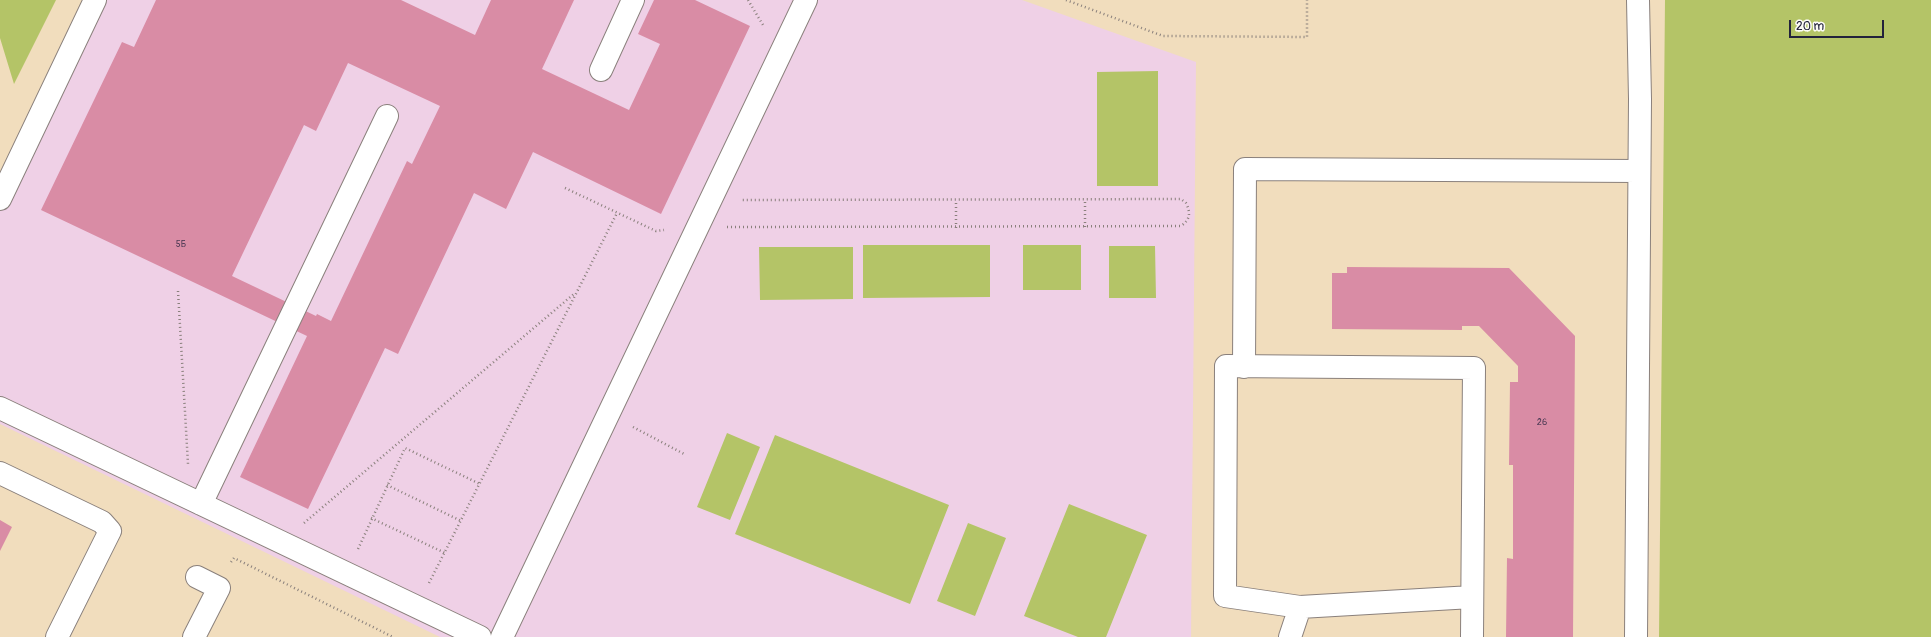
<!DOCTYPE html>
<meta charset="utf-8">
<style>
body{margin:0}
#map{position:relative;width:1931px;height:637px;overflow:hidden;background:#f1ddbd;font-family:Pangolin,sans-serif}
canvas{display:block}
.scale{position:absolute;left:1789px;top:20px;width:95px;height:18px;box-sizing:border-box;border:2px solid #22223b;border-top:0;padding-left:5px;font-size:12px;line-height:14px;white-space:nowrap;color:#22223b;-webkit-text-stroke:3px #fdfcf7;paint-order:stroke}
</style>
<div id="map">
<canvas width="1931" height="637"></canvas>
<div class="scale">20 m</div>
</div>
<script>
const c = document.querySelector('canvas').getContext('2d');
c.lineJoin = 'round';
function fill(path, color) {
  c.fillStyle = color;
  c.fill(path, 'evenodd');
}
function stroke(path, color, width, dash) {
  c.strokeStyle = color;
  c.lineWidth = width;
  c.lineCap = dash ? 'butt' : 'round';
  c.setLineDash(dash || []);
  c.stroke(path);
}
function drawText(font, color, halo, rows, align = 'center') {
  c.font = font + ' Pangolin,sans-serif';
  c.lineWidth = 3.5;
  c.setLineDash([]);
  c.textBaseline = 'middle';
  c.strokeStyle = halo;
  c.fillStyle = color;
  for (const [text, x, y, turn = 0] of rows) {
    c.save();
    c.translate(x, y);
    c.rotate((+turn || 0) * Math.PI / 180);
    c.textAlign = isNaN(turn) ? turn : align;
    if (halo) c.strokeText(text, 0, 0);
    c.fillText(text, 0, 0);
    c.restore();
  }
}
fill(new Path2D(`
 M87,0H1022L1196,62L1191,637H440L0,424V180Z`), '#efd0e6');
fill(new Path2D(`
 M0,0H56L14,84L0,38Z
 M1665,0H1931V637H1659Z
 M1158,71V186H1097V72Z
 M863,245H990V297L863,298Z
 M1023,245H1081V290H1023Z
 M1109,246H1155L1156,298H1109Z
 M759,247H853V299L760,300Z
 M727,433L760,447L730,520L697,507Z
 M775,435L949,505L910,604L735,534Z
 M1069,504L1147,535L1106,637H1078L1024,616Z
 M968,523L1006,538L975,616L937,601Z`), '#b4c467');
fill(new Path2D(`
 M156,0H401L475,35L491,0H574L542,69L629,110L660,44L638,34L654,0H695L750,26L661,214L533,152L506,209L474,193L398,354L385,348L308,509L240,477L307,336L41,210L122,42L134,47ZM348,63L440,106L412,164L407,161L331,321L317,314L316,316L232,276L304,125L316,131Z
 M1347,267L1509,268L1575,336L1573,637H1506L1507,558L1513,559V465H1509L1510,382H1518V366L1479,326H1462V330L1332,329V273H1347Z
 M0,520L12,527L0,551Z`), '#d98ca5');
const minor = new Path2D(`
 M601,70L633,0
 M0,199L95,0
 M1244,367L1245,169L1639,171
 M0,408L480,637
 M0,473L102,522L110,531L57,637
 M201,504L387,116
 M194,637L219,588L197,577
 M502,637L806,0
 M1290,637L1300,607
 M1472,637L1474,368L1226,366L1225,596L1300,607L1472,597
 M1636,637L1640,99L1638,0`);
stroke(minor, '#8a807c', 24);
stroke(new Path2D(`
 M748,0L763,25
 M1066,0L1163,36L1307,37V0
 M565,188L656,231L664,230
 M727,227L1181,226C1190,220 1191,213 1186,203L1181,199L741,200
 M1085,227V200
 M956,228V201
 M178,291L188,464
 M633,427L686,455
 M387,485L461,521
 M371,518L445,553
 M304,523L575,293
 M358,549L405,448L480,484
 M231,562L234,558L393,637
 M429,583L617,213`), '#8a807c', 2.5, [1, 3]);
stroke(minor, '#fff', 22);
drawText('9px', '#503c56', null, [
 ["5Б",181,245],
 ["26",1542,423]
]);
</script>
